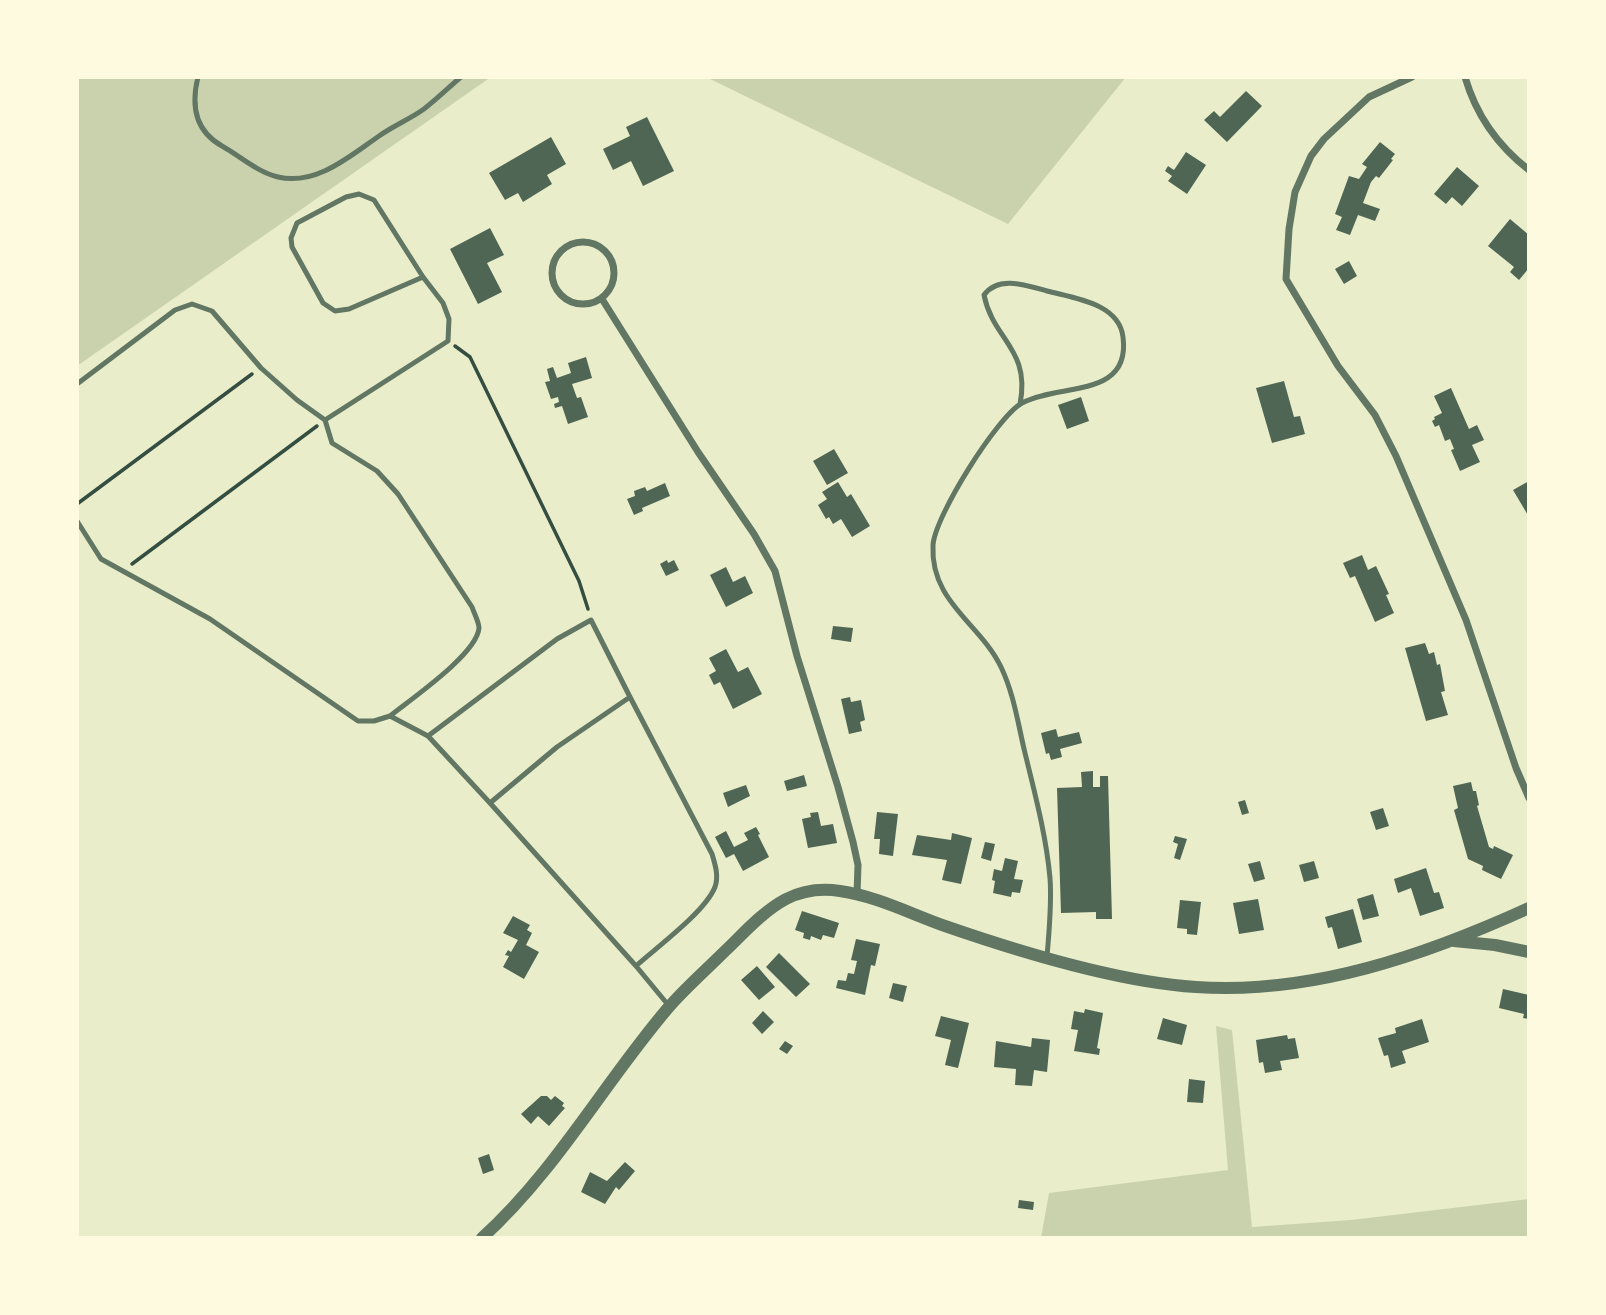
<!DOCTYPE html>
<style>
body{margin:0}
#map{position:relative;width:1606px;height:1315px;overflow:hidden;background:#e9edc9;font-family:Overpass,sans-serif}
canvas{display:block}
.frame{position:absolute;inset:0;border:79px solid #fefae0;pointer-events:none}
</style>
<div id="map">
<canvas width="1606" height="1315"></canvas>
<div class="frame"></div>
</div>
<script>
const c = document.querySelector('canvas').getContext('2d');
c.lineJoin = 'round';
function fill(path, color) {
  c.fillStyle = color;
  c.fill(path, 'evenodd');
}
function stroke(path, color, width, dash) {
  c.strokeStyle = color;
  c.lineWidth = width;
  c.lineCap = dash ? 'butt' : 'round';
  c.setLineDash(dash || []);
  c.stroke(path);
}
fill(new Path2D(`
 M77,77H491L77,366Z
 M706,77H1126L1008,224Z
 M1216,1026L1232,1030L1252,1227L1351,1220L1529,1199V1238H1041L1049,1193L1228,1170Z`), '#cad2ad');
fill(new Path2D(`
 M1246,91L1262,106L1227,142L1204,120L1214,111L1220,117Z
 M647,117L674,171L643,186L631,161L613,170L603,149L630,136L626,127Z
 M551,137L566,164L547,175L552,184L523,202L518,193L505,200L489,173Z
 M1380,142L1395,154L1391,159L1393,160L1379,178L1376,176L1371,182L1363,203L1380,209L1375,221L1358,215L1350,235L1336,230L1342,217L1335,214L1349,176L1359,179L1367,167L1362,164Z
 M1186,152L1206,165L1187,194L1168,181L1172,176L1165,171L1168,166L1174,170Z
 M1457,167L1479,186L1462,206L1452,197L1446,204L1434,194Z
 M1510,219L1529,235V268L1519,280L1510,272L1514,267L1488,246Z
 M490,228L504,255L487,263L502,292L478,304L450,249Z
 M1349,261L1357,276L1344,284L1335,269Z
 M586,357L592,378L572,384L577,398L581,397L588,417L568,424L562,406L555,408L554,404L559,402L558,397L551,399L545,382L550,381L547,369L553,367L557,378L571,373L568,363Z
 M1284,381L1294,417L1300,416L1305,434L1272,443L1256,388Z
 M1451,388L1469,429L1477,425L1484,440L1472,445L1480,462L1460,471L1451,450L1454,449L1450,439L1445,441L1439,425L1435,427L1432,421L1435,419L1434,417L1442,413L1434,396Z
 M1081,397L1089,421L1067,429L1058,405Z
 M834,449L848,473L827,485L813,461Z
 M1529,481V517L1513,490Z
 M838,482L847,497L851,494L870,526L852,537L841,519L833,524L829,517L826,519L818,505L827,499L822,492Z
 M665,483L670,496L642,508L643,511L634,515L627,499L635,496L634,491L645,487L647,491Z
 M1362,555L1368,570L1376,566L1389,594L1386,595L1394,613L1375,622L1355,576L1350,578L1343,563Z
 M667,560L668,563L674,560L679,570L666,576L660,564Z
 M726,567L733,582L745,576L753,593L726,607L710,575Z
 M833,626L853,628L851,642L831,639Z
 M1425,643L1429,654L1434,652L1437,665L1440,664L1445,691L1441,692L1448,715L1426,721L1405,648Z
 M726,649L738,672L748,667L762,694L733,709L720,682L714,685L709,675L716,671L709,658Z
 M850,697L851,702L861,700L865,720L860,722L862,731L849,734L841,699Z
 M1056,729L1058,737L1079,732L1082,743L1060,749L1062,757L1051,760L1049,753L1046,754L1041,733Z
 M1093,771V787H1100V776H1108L1112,919H1096V912L1061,913L1057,788L1082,787L1081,772Z
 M804,775L807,786L787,791L784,781Z
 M1471,782L1473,791H1476L1479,805L1477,806L1489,847L1493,849L1494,846L1513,855L1501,879L1482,870L1483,866L1468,859L1454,810L1458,808L1453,786Z
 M746,785L750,796L728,807L723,793Z
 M1245,800L1249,813L1242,815L1238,802Z
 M1383,808L1389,826L1376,830L1370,812Z
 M818,812L821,826L833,824L837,843L808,848L802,819L811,817L810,813Z
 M877,812L898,814L893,856L879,854L880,839H874Z
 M756,827L760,834L758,835L769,857L743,871L734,854L726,858L715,837L726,831L734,847L748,840L744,833Z
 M952,833L972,838L961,884L942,880L947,860L912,855L917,835L951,840Z
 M1175,836L1187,839L1180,860L1174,858L1178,844L1173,842Z
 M985,842L995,844L991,861L981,858Z
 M1005,858L1018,861L1014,879L1023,880L1020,893L1012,892L1011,897L993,893L995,881L992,880L994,869L1002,871Z
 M1260,861L1265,879L1254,882L1248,864Z
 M1314,861L1319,878L1304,882L1299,865Z
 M1426,868L1434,893L1439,892L1444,908L1420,916L1411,888L1398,893L1394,879Z
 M1373,894L1379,916L1363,920L1357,899Z
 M1258,899L1264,930L1239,934L1233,903Z
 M1180,900L1201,902L1197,935L1187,934V929L1177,928Z
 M1353,909L1362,942L1338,949L1332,927L1328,928L1325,917Z
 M802,911L839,923L834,938L823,935L821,940L811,936L810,940L803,938L804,933L795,930Z
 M513,916L530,925L527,930L532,933L526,945L539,952L524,979L503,967L509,956L505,955L508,950L511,952L518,940L503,933Z
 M856,939L880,944L875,966L871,965L865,995L836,988L838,980L846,981L848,973L854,974L857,961L851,960Z
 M779,953L810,984L796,997L766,967Z
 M757,966L775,987L759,1000L741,980Z
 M893,983L907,986L903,1002L889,998Z
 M1503,989L1529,995V1019L1523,1018L1524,1014L1499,1008Z
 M1085,1009L1103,1013L1097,1048L1100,1049L1099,1055L1074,1051L1078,1030L1071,1029L1074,1011L1084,1013Z
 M763,1011L774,1022L762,1034L752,1023Z
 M941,1016L969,1023L958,1068L945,1065L951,1040L935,1036Z
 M1163,1018L1187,1025L1182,1045L1157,1039Z
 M1422,1019L1429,1042L1402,1051L1406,1063L1391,1068L1388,1055L1384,1056L1378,1038L1396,1033L1395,1028Z
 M1287,1035L1288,1039L1295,1038L1299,1058L1280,1061L1282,1070L1265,1073L1263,1062L1259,1063L1256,1040Z
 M1032,1038L1050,1040L1047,1072L1034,1070L1032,1086L1015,1085L1016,1069L994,1067L996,1041L1031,1047Z
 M785,1041L793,1046L787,1054L779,1049Z
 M1189,1079L1205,1081L1203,1103L1187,1102Z
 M541,1096H547L551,1100L555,1096L564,1103L562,1106L565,1108L549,1126L538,1116L531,1124L521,1114Z
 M489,1154L494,1170L483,1174L478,1158Z
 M625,1162L635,1171L619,1190L616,1187L605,1204L581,1192L590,1172L607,1181Z
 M1019,1200L1034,1202L1033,1210L1018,1208Z`), '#4f6655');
stroke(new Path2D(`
 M455,346L470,357L579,581L588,609
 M77,504L252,374
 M132,564L317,426`), '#344e41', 3.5);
stroke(new Path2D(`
 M198,77C191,105 195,131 222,146C240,156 257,172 278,177C316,186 350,156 379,136C393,126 410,119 424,109C437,99 449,87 461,77
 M77,384L175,310L192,304L212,311L261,368L297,400L325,420
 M1020,404C1031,349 993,340 984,295C998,275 1026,285 1047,291C1073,298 1119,303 1123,337C1131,399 1059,383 1022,403C997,417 935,516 933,545C930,602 980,623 1001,667C1014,694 1018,724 1025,753C1035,794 1046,835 1050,878C1052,904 1049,931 1047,957
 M77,521L101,559L210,619L358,721H374L390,716L428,736L557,639L591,620L630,697L557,747L490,803L428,736
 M390,716C411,699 477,654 479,628C479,622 474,613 472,607L398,494L377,471L332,443L325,420L448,341L449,319L443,303L423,277L374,200L359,194L346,197L297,223L291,238L292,247L323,303L335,311L349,309L423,277
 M490,803L636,966C657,947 705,912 715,887C719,876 715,864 712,854L630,697
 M636,966L669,1006`), '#617663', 5);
stroke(new Path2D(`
 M1412,77L1369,97L1324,139L1311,156L1295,192L1289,229L1286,279L1338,366L1375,415L1396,456L1466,620L1516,768L1529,798
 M1465,77C1476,115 1498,146 1529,170
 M552 273a31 31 0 1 1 62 0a31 31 0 1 1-62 0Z
 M602,299L698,452L754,534L775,571L797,656L838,787L853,842L858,865L857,894`), '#617663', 7);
stroke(new Path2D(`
 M1454,941L1495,945L1529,952
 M482,1238C556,1171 604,1083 668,1008C685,988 706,970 725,951C744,933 762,912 786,899C802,891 821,888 840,891C876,896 911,914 945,926C1020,952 1117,982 1196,987C1311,995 1426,955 1529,908`), '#617663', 12);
</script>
